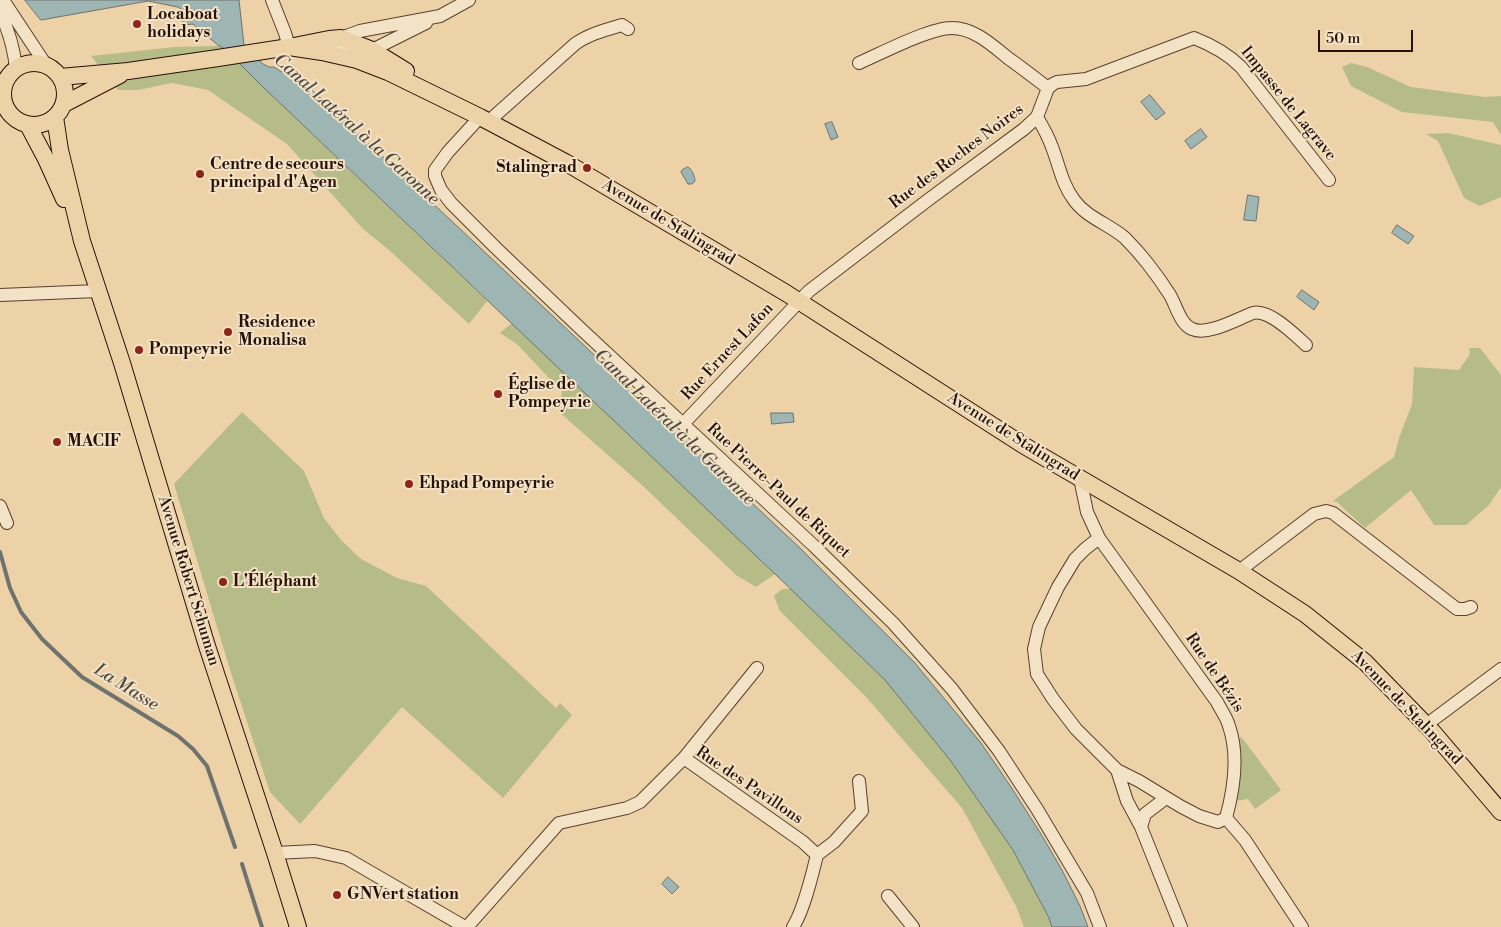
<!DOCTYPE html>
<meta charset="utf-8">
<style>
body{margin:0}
#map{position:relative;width:1501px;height:927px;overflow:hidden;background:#ecd2a6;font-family:"Libre Bodoni",serif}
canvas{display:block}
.scale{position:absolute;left:1318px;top:30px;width:95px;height:22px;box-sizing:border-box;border:2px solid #271109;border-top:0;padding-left:6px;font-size:15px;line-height:18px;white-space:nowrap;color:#271109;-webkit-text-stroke:4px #f3e2c5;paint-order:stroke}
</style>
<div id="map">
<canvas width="1501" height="927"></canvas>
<div class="scale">50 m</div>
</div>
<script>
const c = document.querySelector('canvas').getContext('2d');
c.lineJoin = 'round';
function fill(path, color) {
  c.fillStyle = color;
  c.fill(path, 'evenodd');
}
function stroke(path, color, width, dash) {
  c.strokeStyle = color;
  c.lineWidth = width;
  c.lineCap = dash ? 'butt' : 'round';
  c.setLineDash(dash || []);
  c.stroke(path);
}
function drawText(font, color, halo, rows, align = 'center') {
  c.font = font + ' "Libre Bodoni",serif';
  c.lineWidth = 4;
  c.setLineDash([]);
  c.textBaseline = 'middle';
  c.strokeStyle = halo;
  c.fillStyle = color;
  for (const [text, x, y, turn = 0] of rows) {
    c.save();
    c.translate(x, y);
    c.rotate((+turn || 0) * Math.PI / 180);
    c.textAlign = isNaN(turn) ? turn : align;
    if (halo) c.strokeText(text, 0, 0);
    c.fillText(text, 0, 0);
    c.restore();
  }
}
fill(new Path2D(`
 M219,46L243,66L263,87L487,301L469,324L389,250L363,229L287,144L208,90L172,83L138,90H118L91,56L175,47Z
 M1351,63L1367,67L1411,87L1485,97L1501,96V135L1493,122L1402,112L1351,86L1342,67Z
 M1448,133L1501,145V197L1480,206L1464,198L1438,141L1426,134Z
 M512,323L775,574L756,587L736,575L643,486L558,411L562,392L517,344L500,333Z
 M1469,348H1480L1501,375V487L1489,505L1466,525H1434L1411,490L1365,528L1337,502L1333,501L1394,457L1399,438L1412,404L1414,367L1459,370L1470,354Z
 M242,412L304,471L324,518L341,540L361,559L397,578L426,586L556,708L560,703L572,715L503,798L402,707L300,824L270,792L231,673L174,484Z
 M782,589H791L885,680L950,760L1013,850L1049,918L1052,927H1024L1016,906L962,808L867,698L780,611L774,596Z
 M1241,737L1243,739L1281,790L1255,809L1248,799L1236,801L1238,741Z`), '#b6bc88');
const water = new Path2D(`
 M25,0H239L244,45L263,64L269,67H274L312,90L801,549L914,662L981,743L1011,787L1041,834L1062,870L1080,906L1088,927H1052L1049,918L1013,850L950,760L885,680L775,574L263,87L225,49L219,46L193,24L183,25L181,9L178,7L148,1L41,20Z
 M1150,95L1165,113L1156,120L1141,102Z
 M832,122L838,137L831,140L825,124Z
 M1201,129L1207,137L1191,149L1185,141Z
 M688,167C692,169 695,177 695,181L692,184H688L681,172L682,170Z
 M1248,195L1259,197L1256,221L1244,220Z
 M1397,225L1414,236L1408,244L1392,233Z
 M1302,290L1319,302L1314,310L1297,297Z
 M771,413H793L794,422L772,424Z
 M668,877L679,887L672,894L662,884Z`);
fill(water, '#9db5b3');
stroke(water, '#6e736f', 1);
stroke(new Path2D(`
 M0,552L10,588L21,612L42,639L82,677L178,736L193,749L207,766L235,847
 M242,864L262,927`), '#6e736f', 4);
const minor = new Path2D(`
 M3,0L46,65
 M272,0L285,33L289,47
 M0,12C9,31 14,48 16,69
 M341,38L360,31L440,16L469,0
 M322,52L340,47L364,54L426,23
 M859,63C882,53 929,28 952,28C974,28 992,45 1008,58C1022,68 1035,78 1048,88
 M480,117L448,152L435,170V176L441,190L451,203L496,248L581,329L813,545L893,623L952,689L999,751L1037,809L1087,893L1100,927
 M1037,117C1043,127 1048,136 1052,147C1059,165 1062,184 1074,200C1087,218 1109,224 1125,238C1133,246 1141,255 1148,264C1155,273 1163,284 1170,295C1176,305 1180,324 1192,329C1208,336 1237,319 1253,313C1269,309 1294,334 1306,345
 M489,121L575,44C589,34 605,30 622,25L628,29
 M0,295L98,291
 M683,424L809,291L928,200L1024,129L1037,117L1048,88L1053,84L1057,82L1086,79L1194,38C1212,45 1227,53 1241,67L1329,180
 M1080,478L1087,512L1099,538L1217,702C1221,710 1227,718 1229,726C1239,755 1234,789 1226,818L1245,840L1302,927
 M0,506L7,523
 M1099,538L1085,549L1075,559L1058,587L1039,627L1034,649L1037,674L1053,699L1076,729L1117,770L1139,781L1180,806L1199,816L1218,822L1226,818
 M1239,571L1314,514L1326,511L1333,513L1457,609H1465L1471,607
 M1426,725L1501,669
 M684,758L757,668
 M1117,770L1127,801L1141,827
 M1166,798L1145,814L1141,827L1181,927
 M275,853L315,851L346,858L465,927
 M817,855L834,842L862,811L859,781
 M888,896L913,927
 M467,927L559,823L627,808L640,802L684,758L803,842L817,855C812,875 804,910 793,927`);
const major = new Path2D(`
 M289,47L322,52L357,60L388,72L480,117L565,162L786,293L1023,445L1239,571L1305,614L1365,662L1432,731L1501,812
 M3 94a31 31 0 1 1 62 0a31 31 0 1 1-62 0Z
 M60,77L128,71L218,58L289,47L329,39L341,38L372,50L406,71
 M64,104L120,75
 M55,117L60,150L82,241L122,363L207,646L275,853L298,927
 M28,125L46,159L64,199`);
stroke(minor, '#584130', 14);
stroke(major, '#271109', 18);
stroke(minor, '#f3e2c5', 12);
stroke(major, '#ecd2a6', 16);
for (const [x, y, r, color] of [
 [137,24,5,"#8f2418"],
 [587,168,5,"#8f2418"],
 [200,174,5,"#8f2418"],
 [228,332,5,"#8f2418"],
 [139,350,5,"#8f2418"],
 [498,394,5,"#8f2418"],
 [57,442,5,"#8f2418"],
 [409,484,5,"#8f2418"],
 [223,582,5,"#8f2418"],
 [337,895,5,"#8f2418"]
]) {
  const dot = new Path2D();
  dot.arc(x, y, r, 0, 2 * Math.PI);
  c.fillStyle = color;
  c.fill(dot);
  stroke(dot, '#f3e2c5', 2);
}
drawText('bold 16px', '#271109', '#f3e2c5', [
 ["Locaboat",147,15],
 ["holidays",147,33],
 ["Centre de secours",210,165],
 ["principal d'Agen",210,183],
 ["Stalingrad",577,168,"right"],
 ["Residence",238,323],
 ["Monalisa",238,341],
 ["Pompeyrie",149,350],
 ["Église de",508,385],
 ["Pompeyrie",508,403],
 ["MACIF",67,442],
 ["Ehpad Pompeyrie",419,484],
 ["L'Éléphant",233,582],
 ["GNVert station",347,895]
], 'left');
drawText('16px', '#271109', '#f3e2c5', [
 ["Impasse de Lagrave",1288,104,51],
 ["Rue des Roches Noires",957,157,-37],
 ["Avenue de Stalingrad",668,223,31],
 ["Rue Ernest Lafon",728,352,-47],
 ["Avenue de Stalingrad",1013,437,32],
 ["Rue Pierre-Paul de Riquet",778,491,43],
 ["Avenue Robert Schuman",188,581,73],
 ["Rue de Bézis",1214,673,56],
 ["Avenue de Stalingrad",1406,708,46],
 ["Rue des Pavillons",749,786,34]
]);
drawText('italic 18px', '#504a44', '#f3e2c5', [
 ["Canal Latéral à la Garonne",356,130,42],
 ["Canal Latéral à la Garonne",674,428,44],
 ["La Masse",126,688,32]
]);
</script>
